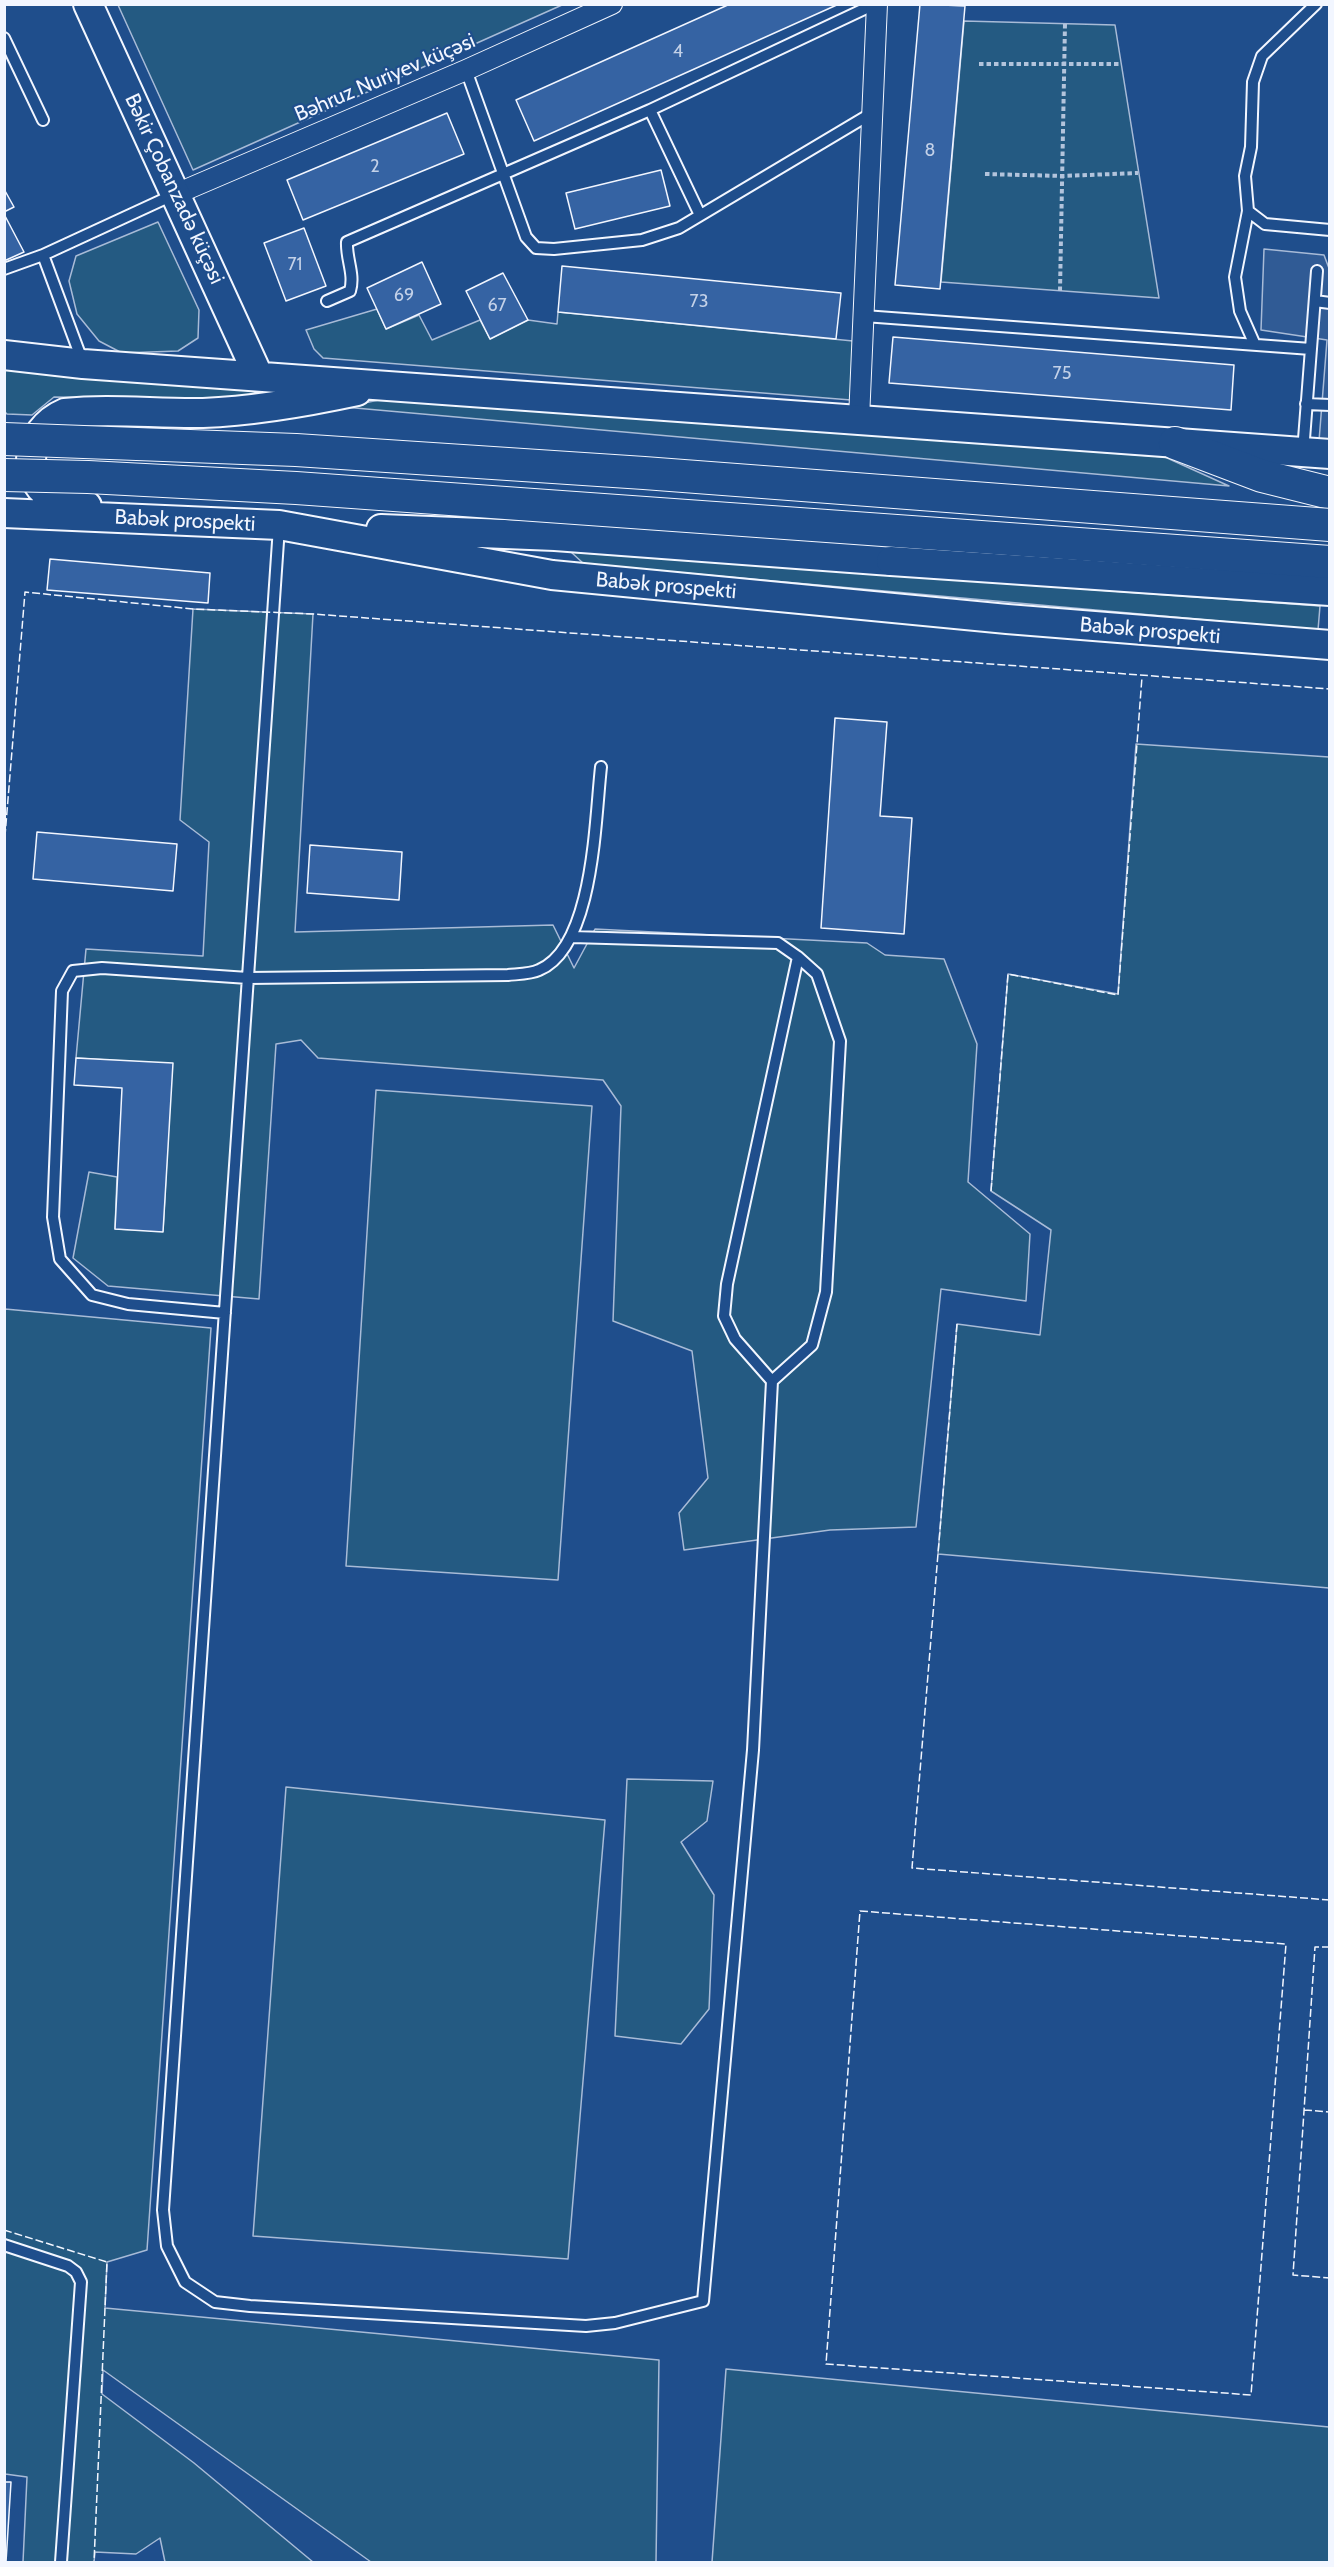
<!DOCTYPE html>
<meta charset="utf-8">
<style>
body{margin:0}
#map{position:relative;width:1334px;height:2567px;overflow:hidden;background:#1f4e8c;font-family:Cabin,sans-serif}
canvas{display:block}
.frame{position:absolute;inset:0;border:6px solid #f2f6ff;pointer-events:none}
</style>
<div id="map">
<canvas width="1334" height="2567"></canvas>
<div class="frame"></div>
</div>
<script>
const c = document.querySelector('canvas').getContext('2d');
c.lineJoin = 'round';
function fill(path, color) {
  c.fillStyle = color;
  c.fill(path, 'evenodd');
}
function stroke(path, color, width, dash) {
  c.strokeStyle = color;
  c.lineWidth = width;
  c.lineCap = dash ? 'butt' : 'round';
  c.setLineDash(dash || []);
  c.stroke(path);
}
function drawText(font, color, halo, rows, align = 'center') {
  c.font = font + ' Cabin,sans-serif';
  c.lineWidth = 4.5;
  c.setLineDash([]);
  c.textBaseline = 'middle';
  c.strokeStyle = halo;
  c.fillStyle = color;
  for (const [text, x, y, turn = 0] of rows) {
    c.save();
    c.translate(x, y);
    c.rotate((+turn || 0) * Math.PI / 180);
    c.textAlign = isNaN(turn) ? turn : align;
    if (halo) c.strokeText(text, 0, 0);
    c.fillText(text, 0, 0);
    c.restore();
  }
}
const green = new Path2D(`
 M118,5H562L193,170Z
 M964,21L1115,25L1159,298L941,282Z
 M158,222L199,310L198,338L178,351L122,353L99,341L77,314L69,281L76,256Z
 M377,309L386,329L419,315L432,340L480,320L490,339L528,320L557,324L558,312L853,341L851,400L323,358L314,349L306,330Z
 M5,369L58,376L278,391L231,400L54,397L32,415L7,414L5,412Z
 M389,398L1165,457L1229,486L344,407Z
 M571,552L1320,606L1318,630L584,564Z
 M193,609L313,614L295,932L553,925L574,968L595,929L867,943L885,955L944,959L977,1044L968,1182L1030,1234L1026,1301L941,1289L916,1527L830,1530L684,1550L679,1513L708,1478L692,1351L613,1321L621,1106L603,1080L318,1058L301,1040L276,1044L259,1299L108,1286L73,1258L89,1172L117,1177L115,1229L163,1231L172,1064L76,1058L86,949L203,956L209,842L180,820Z
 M1136,744L1329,757V1588L938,1554L957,1324L1040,1335L1051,1230L991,1191L1008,974L1118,994Z
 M376,1090L592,1106L558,1580L346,1566Z
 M5,1309L211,1328L147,2250L107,2262L105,2308L659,2360L656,2562H371L103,2370L102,2394L194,2463L313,2562H165L160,2538L136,2554L95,2552L94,2562H23L27,2477L5,2474Z
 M627,1779L713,1781L707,1821L681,1842L714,1895L709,2009L681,2044L615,2036Z
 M286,1787L605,1820L568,2259L253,2236Z
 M726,2369L1329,2427V2562H712Z`);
fill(green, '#245a82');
stroke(green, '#a8bbd7', 1.5);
const parking = new Path2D(`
 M1264,249L1324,255L1330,271L1329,441H1319L1327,340L1261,330Z`);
fill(parking, '#305b95');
stroke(parking, '#a8bbd7', 1.5);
const building = new Path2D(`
 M730,4H839L534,141L516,100Z
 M920,4L965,6L940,289L895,285Z
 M447,113L464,154L303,220L287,180Z
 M661,170L670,206L575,229L566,193Z
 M4,189L14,207L4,212Z
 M4,214L24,252L4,261Z
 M304,228L326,286L286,301L264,243Z
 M422,262L441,304L386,329L367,288Z
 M562,266L841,293L836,339L558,312Z
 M503,273L528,320L490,339L466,291Z
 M893,337L1234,365L1231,410L889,383Z
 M50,559L210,573L208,603L47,590Z
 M835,718L887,722L880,816L912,818L904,934L821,928Z
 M37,832L177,844L173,891L33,879Z
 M310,845L402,852L399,900L307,893Z
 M76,1058L173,1063L163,1232L115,1229L122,1088L74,1085Z
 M4,2482H11L6,2562H4Z`);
fill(building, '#3563a3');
stroke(building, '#f2f6ff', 1.5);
const lane = new Path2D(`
 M1316,4L1262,56L1253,82L1251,147L1245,176L1248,211L1265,224L1330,230
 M4,38L43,120
 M466,70L526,237L536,248L554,249L642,240L679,228L872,113
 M650,110L700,215
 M1248,211L1235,277L1240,311L1255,345
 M43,255L82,360
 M4,269L43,255L173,195
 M327,301L350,291C355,274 346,259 347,242L650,110L875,4
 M1315,301L1330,303
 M864,316L1311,349
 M1306,404L1330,405
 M1303,452L1317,271
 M279,527L163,2210L167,2246L185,2282L215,2302L250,2306L586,2326L615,2323L703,2301L753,1750L772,1381L812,1345L826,1292L840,1041L817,974L798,957L778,943L572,937
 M225,1313L128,1304L92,1295L60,1259L53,1217L62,991L73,971L102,968L248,978L508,975C517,974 531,974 539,970C594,947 595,819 601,767
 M772,1381L735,1339L724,1316L727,1284L798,957
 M4,2245L68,2266L76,2272L81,2282L61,2562`);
const street = new Path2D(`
 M176,194L466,70L612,4
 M859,419L877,4`);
const secondary = new Path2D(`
 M88,4L258,375
 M4,355L83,364L1330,454
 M87,506C77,505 67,504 59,501C17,483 25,430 65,413C110,408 157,414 203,413C256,411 306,402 357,391
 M4,513L279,525L552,575L1007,619L1330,645
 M381,529L555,536L891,561`);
const primary = new Path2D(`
 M1175,443L1262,476L1330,493`);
stroke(lane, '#f2f6ff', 14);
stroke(street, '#f2f6ff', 22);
stroke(secondary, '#f2f6ff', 32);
stroke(primary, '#f2f6ff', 34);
stroke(new Path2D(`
 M979,64H1121
 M985,174L1062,176L1138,173
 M1060,291L1065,24`), '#b3c4dc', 4, [4.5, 3]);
stroke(lane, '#1f4e8c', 10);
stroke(street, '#1f4e8c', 20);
stroke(secondary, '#1f4e8c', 28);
stroke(primary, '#1f4e8c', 32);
const secondaryBridge = new Path2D(`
 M891,561L1330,591`);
const primaryBridge = new Path2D(`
 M4,439L296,450L644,473L1330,525
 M4,475L88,477L296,488L1330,562`);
stroke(secondaryBridge, '#f2f6ff', 32, []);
stroke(primaryBridge, '#f2f6ff', 34, []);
stroke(secondaryBridge, '#1f4e8c', 28);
stroke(primaryBridge, '#1f4e8c', 32);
stroke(new Path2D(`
 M4,848L25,592L193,609L313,614L1330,689
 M991,1191L1008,974L1118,995L1142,677
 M957,1324L912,1868L1330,1900
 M860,1911L1286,1944L1251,2395L826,2364Z
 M1330,1947H1315L1293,2275L1330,2278
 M1304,2110L1330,2112
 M4,2230L107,2262L94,2562`), '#f2f6ff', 1.5, [8, 3]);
drawText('18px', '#c3d1e8', null, [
 ["4",678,52],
 ["8",930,151],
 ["2",375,167],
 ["71",295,265],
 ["69",404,296],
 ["73",699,302],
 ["67",497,306],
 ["75",1062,374]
]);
drawText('21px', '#f2f6ff', '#1f4e8c', [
 ["Bəhruz Nuriyev küçəsi",385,78,-23],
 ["Bəkir Çobanzadə küçəsi",174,189,65],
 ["Babək prospekti",185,521,3],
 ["Babək prospekti",666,586,5],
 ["Babək prospekti",1150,631,5]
]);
</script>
